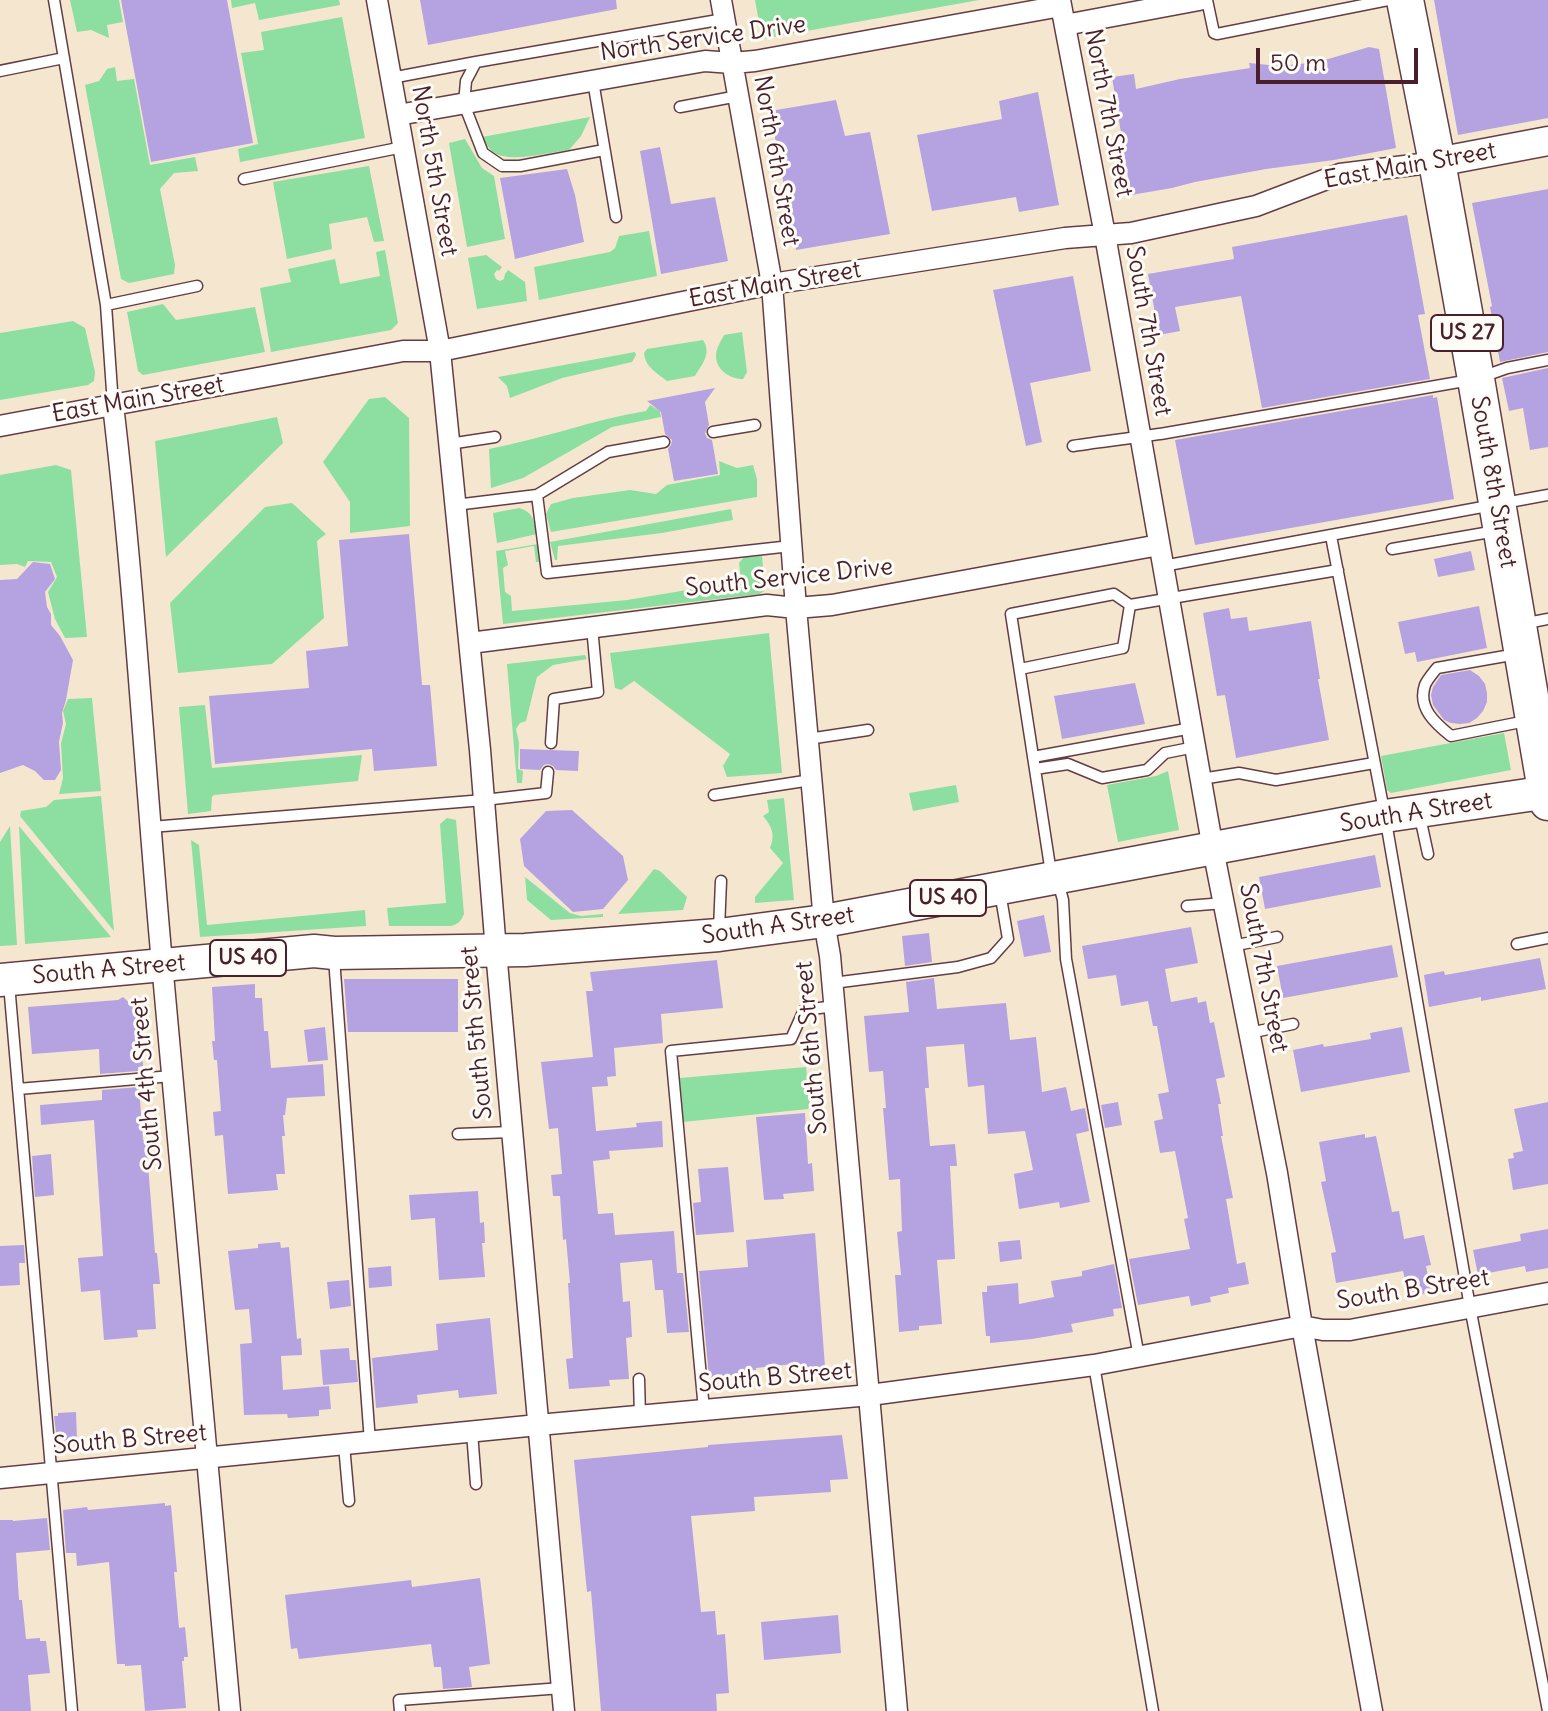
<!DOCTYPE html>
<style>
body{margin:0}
#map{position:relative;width:1548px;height:1711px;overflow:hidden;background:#f5e7cf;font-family:Delius,sans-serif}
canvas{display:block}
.scale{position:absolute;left:1256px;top:48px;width:162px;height:36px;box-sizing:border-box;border:4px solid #4a1f2b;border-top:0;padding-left:10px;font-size:24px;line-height:28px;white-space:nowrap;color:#4a1f2b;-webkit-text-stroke:6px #fdfcf7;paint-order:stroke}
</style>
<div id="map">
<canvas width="1548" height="1711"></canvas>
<div class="scale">50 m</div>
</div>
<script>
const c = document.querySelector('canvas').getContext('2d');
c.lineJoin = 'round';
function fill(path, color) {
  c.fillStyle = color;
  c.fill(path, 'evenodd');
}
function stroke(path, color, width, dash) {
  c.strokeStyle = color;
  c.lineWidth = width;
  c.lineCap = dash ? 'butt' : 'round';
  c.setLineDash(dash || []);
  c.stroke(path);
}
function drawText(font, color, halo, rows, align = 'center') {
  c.font = font + ' Delius,sans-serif';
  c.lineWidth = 6;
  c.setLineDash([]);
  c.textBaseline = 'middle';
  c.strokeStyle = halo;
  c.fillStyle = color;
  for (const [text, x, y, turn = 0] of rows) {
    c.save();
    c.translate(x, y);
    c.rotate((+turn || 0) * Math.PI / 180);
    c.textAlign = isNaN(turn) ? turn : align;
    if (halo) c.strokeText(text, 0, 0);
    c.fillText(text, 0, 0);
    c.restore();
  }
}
fill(new Path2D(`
 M70,0H119L123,22L107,25L109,38L91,30L77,32Z
 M231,0H339L340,5L259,20L255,3L232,8Z
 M755,0H979L762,39Z
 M342,17L365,138L240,162L238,149L258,144L241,53L264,50L261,32Z
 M115,67L117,81L134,79L150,165L195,157L198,171L174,173L160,189L175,265L174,274L129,283L121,279L85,85L99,81L107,69Z
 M590,117L581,136L569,150C549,152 510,164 493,152C489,149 485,142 482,137Z
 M465,139L482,168L494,176L505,239L467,247L449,143Z
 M369,166L384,241L374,242L367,217L329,224L332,249L287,259L273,182Z
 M649,231L657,276L539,300L534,267L610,252L615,248L619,236Z
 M385,250L398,323L391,330L271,352L260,288L291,282L288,269L335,259L340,284L380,276L376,252Z
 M486,255L502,267L499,271L497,270L494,274L496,279L500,281L504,279L505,274L508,270L525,282L527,301L477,309L468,258Z
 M163,304L176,320L255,307L265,352L143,375L138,371L127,312Z
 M73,321L85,328L95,372L94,381L88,385L0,400V333Z
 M742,332L747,372L743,379C729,379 715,369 716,354C717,347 721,341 724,335Z
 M703,340C712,354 702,364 695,376L667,381C657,373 645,367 644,353L647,349Z
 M635,352L636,355L632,362L562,378L510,398L507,386L498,377Z
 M385,397L409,418L410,526L350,533V502L323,462L369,399Z
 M650,405L660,411L661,417L612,427L523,478L491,488L489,449C542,439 592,420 646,411Z
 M277,417L283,443L166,557L155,441Z
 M719,461L737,468L753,465L757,479V497L551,532L546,514L551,504L573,498L630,490L656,494L667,485L720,475Z
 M56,465L71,470L87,637L65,638L55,619L48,592L57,577L51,562L28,561L25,567L17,564L0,565V475Z
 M292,503L326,534L317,541L324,618L272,664L178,673L170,603L265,507Z
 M519,508C533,512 534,520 537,534L497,543L493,513Z
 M731,509L733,520L662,533L558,546L557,560H555L550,542Z
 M538,544L539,562H536L534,546L505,551L508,565L503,568L505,592L511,596L512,611L627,600L741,581L739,563L744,557L762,556L765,590L760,594L503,624L496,551Z
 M769,633L782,773L727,777L723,766L730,754L634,681L621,690L615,688L610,653Z
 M585,655L587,659L553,665L537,677L526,721L520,723L516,729L519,743L518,769L523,771L522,783H517L507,664Z
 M92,698L101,791L59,794L63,778L61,743L66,724L63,711L68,699Z
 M205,705L212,768L362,755L358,781L214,795L212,797L211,811L188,814L179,707Z
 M1504,733L1511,770L1391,793L1387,790L1381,756Z
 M1168,771L1179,830L1118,842L1107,785L1156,776Z
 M956,785L959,802L913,811L909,793Z
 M101,796L114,931L20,816L21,811L46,807L54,800Z
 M784,798L794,900L755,903V897L783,863L770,848C775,835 773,828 763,816L769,812L767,800Z
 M447,818L456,820L464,914C461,921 458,925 450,926H389L387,908L446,903L440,824Z
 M10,826L17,945L0,946V842Z
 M19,826L111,937L25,944Z
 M191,840L199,845L207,925L365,910L366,926L200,937Z
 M654,869L660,871L687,897L683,910L618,914Z
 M525,877L570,913L581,916L603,914V917L551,920L527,900Z
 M806,1067L810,1105L808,1109L683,1122L680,1078Z`), '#8cdfa0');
fill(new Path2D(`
 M121,0H227L253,143L151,162Z
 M420,0H616L617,9L428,45Z
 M1434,0H1548V118L1458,135Z
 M1369,47L1379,49L1396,148L1334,160L1266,169L1195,182L1172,188L1131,195L1112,77L1134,74L1136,89L1180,79L1250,68L1249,63L1279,66L1318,62Z
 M1038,92L1059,205L1019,212L1016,197L932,211L917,135L1002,119L999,101Z
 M836,100L845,136L870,132L890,234L796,250L770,111Z
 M660,147L671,204L715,197L728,261L661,274L640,151Z
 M567,169L575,195L584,242L515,259L500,178Z
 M1548,189V352L1500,362L1490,307L1492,306L1472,203Z
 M1407,215L1425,314L1418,315L1430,379L1262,408L1241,296L1175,307L1180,331L1159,335L1148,274L1234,259L1232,247Z
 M1073,276L1091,371L1030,383L1042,442L1026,446L993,290Z
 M1548,368V447L1530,450L1523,408L1509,411L1502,378Z
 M715,388L705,402L709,425L705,433L707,438L712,440L718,474L674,481L668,449L671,445L672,440L665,434L661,412L647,401Z
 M1433,395V398L1437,397L1454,499L1195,545L1175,440Z
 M409,534L422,685H430L437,766L374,771L372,749L215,764L209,696L309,688L306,651L348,646L339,540Z
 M1471,551L1475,570L1438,577L1434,559Z
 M33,562L50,564L55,579L45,592L47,607L51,614V625L60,636L73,660L66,700L62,713L63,723L59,742L61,770L55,780H44L35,771L23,765L0,773V580L17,579Z
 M1479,606L1487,648L1417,662L1415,652L1405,654L1398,622Z
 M1229,608L1231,619L1247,617L1249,631L1311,621L1320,679H1318L1329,740L1236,758L1225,695L1217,696L1203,613Z
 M1470,670L1479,676L1485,684L1487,693V702L1483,711L1477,718L1469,723L1460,724L1451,723L1444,720L1433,705L1431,695L1433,687L1441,675Z
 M1135,683L1145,724L1062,739L1054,696Z
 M520,749L579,751L578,771L556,770L553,766L548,764L544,765L540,770L520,769Z
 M572,810L623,856L628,880L603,909L573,912L524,866L520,839L546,811Z
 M1375,855L1381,887L1265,909L1259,877Z
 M1044,915L1051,952L1024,957L1017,921Z
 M1191,927L1198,963L1165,969L1171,1002L1197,997L1198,1003L1206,1001L1210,1023L1214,1022L1225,1077L1216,1079L1221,1104H1218L1223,1136H1221L1233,1198L1226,1199L1237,1264L1245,1262L1249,1284L1228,1288L1229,1293L1210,1297L1211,1302L1191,1306L1189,1296L1138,1305L1129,1259L1190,1249L1184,1219L1188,1218L1175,1151L1160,1153L1154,1121L1163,1119L1158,1094L1169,1092L1157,1026H1153L1148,1001L1121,1006L1116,975L1088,979L1082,946Z
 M929,933L932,962L905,966L902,936Z
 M1392,945L1398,977L1283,998L1277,966Z
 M1540,958L1546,989L1481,1001V997L1429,1007L1424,975L1444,971L1445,975Z
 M717,960L723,1008L661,1014L663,1043L614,1048L616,1076L607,1077L608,1086L592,1087L596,1131L637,1127L636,1123L662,1121L663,1147L609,1151L610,1159L593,1161L598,1214L613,1213L615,1235L674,1231L677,1273H683L689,1332L667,1333L663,1290H655L652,1260L620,1263L623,1302L630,1301L632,1337L626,1338L629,1379L609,1380L610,1386L569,1389L566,1359L573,1358L568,1283H570L566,1239L563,1240L560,1196H553L551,1175L562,1174L558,1128L549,1129L541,1062L593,1057L586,991H593L590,972Z
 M934,978L937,1009L1006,1003L1010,1040L1036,1037L1042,1092L1066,1087L1071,1111L1085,1108L1089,1131L1076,1134L1090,1202L1060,1208L1059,1202L1019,1209L1014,1174L1033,1170L1025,1131L988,1134L984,1085L968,1087L964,1044L926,1047L929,1088H925L930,1146L955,1144L957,1166H950L955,1259L937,1260L942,1324L919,1326V1330L899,1332L895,1275H901L897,1232L902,1231L900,1179L889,1180L883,1108H886L883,1071L869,1072L864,1016L909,1012L906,982Z
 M344,979H458V1032H348Z
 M255,984V998H262L264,1031H268L271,1068L323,1064L325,1096L287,1098L285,1115H283L285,1136H282L285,1174H276L278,1190L228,1194L223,1135L215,1136L213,1112L221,1111L217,1060H214L212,1041H215L212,987Z
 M123,997L141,1014L139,1019L143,1066L138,1067V1071L100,1074L99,1049L32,1054L28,1007L118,1000Z
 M325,1027L328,1060L308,1062L304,1030Z
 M1402,1027L1410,1072L1301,1092L1293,1050L1323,1044L1324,1047L1371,1039L1370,1033Z
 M139,1087L143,1140H146L155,1253H157L160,1284H153L156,1329L137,1330L138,1337L104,1340L100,1290L81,1292L78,1258L103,1256L94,1120L41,1125L40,1105L102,1100V1090Z
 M1118,1102L1122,1125L1105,1128L1101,1105Z
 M1548,1102V1184L1513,1190L1508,1159L1514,1158L1513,1153L1523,1151L1514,1109Z
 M805,1113L808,1164L812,1163L814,1191L783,1194L784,1199L764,1200L756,1117Z
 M1365,1134V1138L1376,1136L1392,1212L1399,1211L1404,1239L1424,1235L1431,1265L1426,1266L1431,1292L1409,1297L1403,1271L1336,1283L1331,1253L1336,1252L1321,1182L1326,1181L1319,1142Z
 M51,1154L54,1195L35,1197L32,1156Z
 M728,1167L734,1232L696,1235L693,1203L701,1202L698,1169Z
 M478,1191L480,1223L484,1222L485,1243H482L485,1277L439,1280L435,1218L411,1220L409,1195Z
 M1548,1229V1268L1526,1272L1525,1266L1478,1275L1473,1250L1521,1241L1520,1234Z
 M815,1233L825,1367L793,1370L792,1364L756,1368V1370H746L747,1374L709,1377L699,1271L748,1267L746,1240Z
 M1020,1240L1022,1259L1000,1262L998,1242Z
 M280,1242L281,1248L289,1247L297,1339L301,1338L302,1355L281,1356L283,1390L329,1386L331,1409L319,1410V1416L288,1418L287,1414L244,1415L240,1344L252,1343L249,1309L235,1310L228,1251L258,1248V1244Z
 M24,1245L25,1263H19L20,1285L0,1286V1246Z
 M1114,1264L1122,1308L1113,1309L1114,1316L1071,1324L1073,1332L1032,1339L990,1343V1336H986L982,1292H987V1286L1018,1283L1019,1304L1054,1297L1051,1281L1082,1276V1271Z
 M391,1266L392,1286L369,1288L368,1268Z
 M349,1280L351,1306L330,1309L327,1282Z
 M490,1318L497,1394L459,1398L458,1390L417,1395L418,1403L376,1408L372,1358L438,1350L436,1324Z
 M349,1348L350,1360H356L358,1382L323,1385L320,1350Z
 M76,1412L77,1439L57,1441L54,1416H58V1413Z
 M842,1435L848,1479L830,1480L831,1492L754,1497L755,1511L691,1516L701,1612L715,1611L717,1635L725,1634L729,1693L716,1694L717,1711H601L591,1591L587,1592L574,1460L708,1447V1445Z
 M165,1503V1506L171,1505L177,1572H174L179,1628L185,1627L188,1657H184V1661H182L186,1708L145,1711L141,1665L125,1666V1664H117L109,1562L77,1566L76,1553H66L63,1510L87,1507L88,1510Z
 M47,1518L50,1550L16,1553L19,1600H22L26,1639L40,1638V1641H46L50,1673L28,1675L31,1711H0V1520H13V1521Z
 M480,1578L490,1664L469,1667L472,1687L443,1689L441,1667H434L431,1644L299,1659L297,1648L291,1649L285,1595L411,1580L412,1587Z
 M838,1615L841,1653L764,1660L761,1622Z`), '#b5a2e0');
const lane = new Path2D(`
 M54,0L106,305L113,405
 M1207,0L1214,33L1217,34L1388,0
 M0,71L64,58
 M391,78L476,62
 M593,81L616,217
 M680,107L738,96
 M604,150L520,166H502L483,153L464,104L466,81L476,62L724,19
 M244,179L403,147
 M106,305L197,286
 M713,432L755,425
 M449,444L495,437
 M1073,446C1104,441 1135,438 1166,433L1476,379L1507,368L1548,360
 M537,495L608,452L664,442
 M455,505L537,495L547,573L791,546
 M1331,536L1385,816L1470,1307L1548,1711
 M1392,549L1496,531
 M1163,566L1548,495
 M1522,624L1548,619
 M1517,654L1437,668C1433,673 1427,680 1425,685C1417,708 1436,724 1451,736L1526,721
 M1020,669L1123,648L1130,605
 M808,739L868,730
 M551,743L554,699L598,692L592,627
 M1033,757L1192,728
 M1035,769L1068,764L1102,778L1147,770L1165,753L1195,747
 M1201,779L1239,773L1276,780L1374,763
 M714,795L811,780
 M1420,817L1428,854
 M151,827L484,800L546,793L548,772
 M1051,873L1011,614L1114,594L1130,605L1338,570
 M1058,882L1063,900L1066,959L1139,1357
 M1187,906L1224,903
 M719,929L721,881
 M1517,944L1548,938
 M1232,946L1277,937
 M334,958L370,1442
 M833,983L958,967L991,958L1008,939L1000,892
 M9,984L72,1711
 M1249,1033L1293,1024
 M18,1089L172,1076
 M458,1134L512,1132
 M1094,1365L1153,1711
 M639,1379L640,1416
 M704,1410L671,1051L791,1039L804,1010L835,1006
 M472,1432L476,1484
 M344,1445L349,1501
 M400,1711L399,1700L562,1688`);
const street = new Path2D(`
 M377,0L440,351L480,750L496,951L564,1711
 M721,0L772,284L796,608L824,921L830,956L897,1711
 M1060,0L1105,235L1213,849L1277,1173L1302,1326L1372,1711
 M1065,25L1199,0
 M398,115L705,61L732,63L755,61L1061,6
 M113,405C135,590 145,777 162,963C183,1212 209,1461 230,1711
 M0,426L403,351H440L772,284L1065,238L1131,233L1256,206L1340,174L1437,162
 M470,643L767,605L796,608L832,605L1159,545
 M0,1478L538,1425L870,1395L1094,1365L1302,1326L1323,1330H1350L1548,1293`);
const secondary = new Path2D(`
 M1437,162L1548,141`);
const primary = new Path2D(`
 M0,980L314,951L334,953L525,950L719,935L824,921L1385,816L1548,792`);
const highway = new Path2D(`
 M1405,0L1437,162L1476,379L1548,802`);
stroke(lane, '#643d44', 13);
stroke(street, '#643d44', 23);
stroke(secondary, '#643d44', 31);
stroke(primary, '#643d44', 35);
stroke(highway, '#643d44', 39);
stroke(lane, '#fff', 10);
stroke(street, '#fff', 20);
stroke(secondary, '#fff', 28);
stroke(primary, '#fff', 32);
stroke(highway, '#fff', 36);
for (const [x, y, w] of [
 [1467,333,72],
 [948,898,76],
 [248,958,76]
]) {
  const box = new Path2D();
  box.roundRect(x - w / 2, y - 18, w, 36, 6);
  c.fillStyle = '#fdfcf7';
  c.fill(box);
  stroke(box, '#4a1f2b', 2);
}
drawText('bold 22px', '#4a1f2b', null, [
 ["US 27",1467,333],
 ["US 40",948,898],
 ["US 40",248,958]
]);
drawText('24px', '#4a1f2b', '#fdfcf7', [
 ["North Service Drive",703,39,-8],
 ["North 7th Street",1108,113,79],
 ["North 6th Street",776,161,80],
 ["East Main Street",1410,166,-10],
 ["North 5th Street",434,171,80],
 ["East Main Street",775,285,-10],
 ["South 7th Street",1148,331,80],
 ["East Main Street",138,400,-10],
 ["South 8th Street",1493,482,80],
 ["South Service Drive",789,578,-6],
 ["South A Street",1416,813,-9],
 ["South A Street",778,926,-8],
 ["South 7th Street",1263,968,79],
 ["South A Street",109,970,-5],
 ["South 5th Street",477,1033,-95],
 ["South 6th Street",812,1048,-95],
 ["South 4th Street",147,1084,-95],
 ["South B Street",1413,1290,-9],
 ["South B Street",775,1378,-5],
 ["South B Street",130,1440,-5]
]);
</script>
